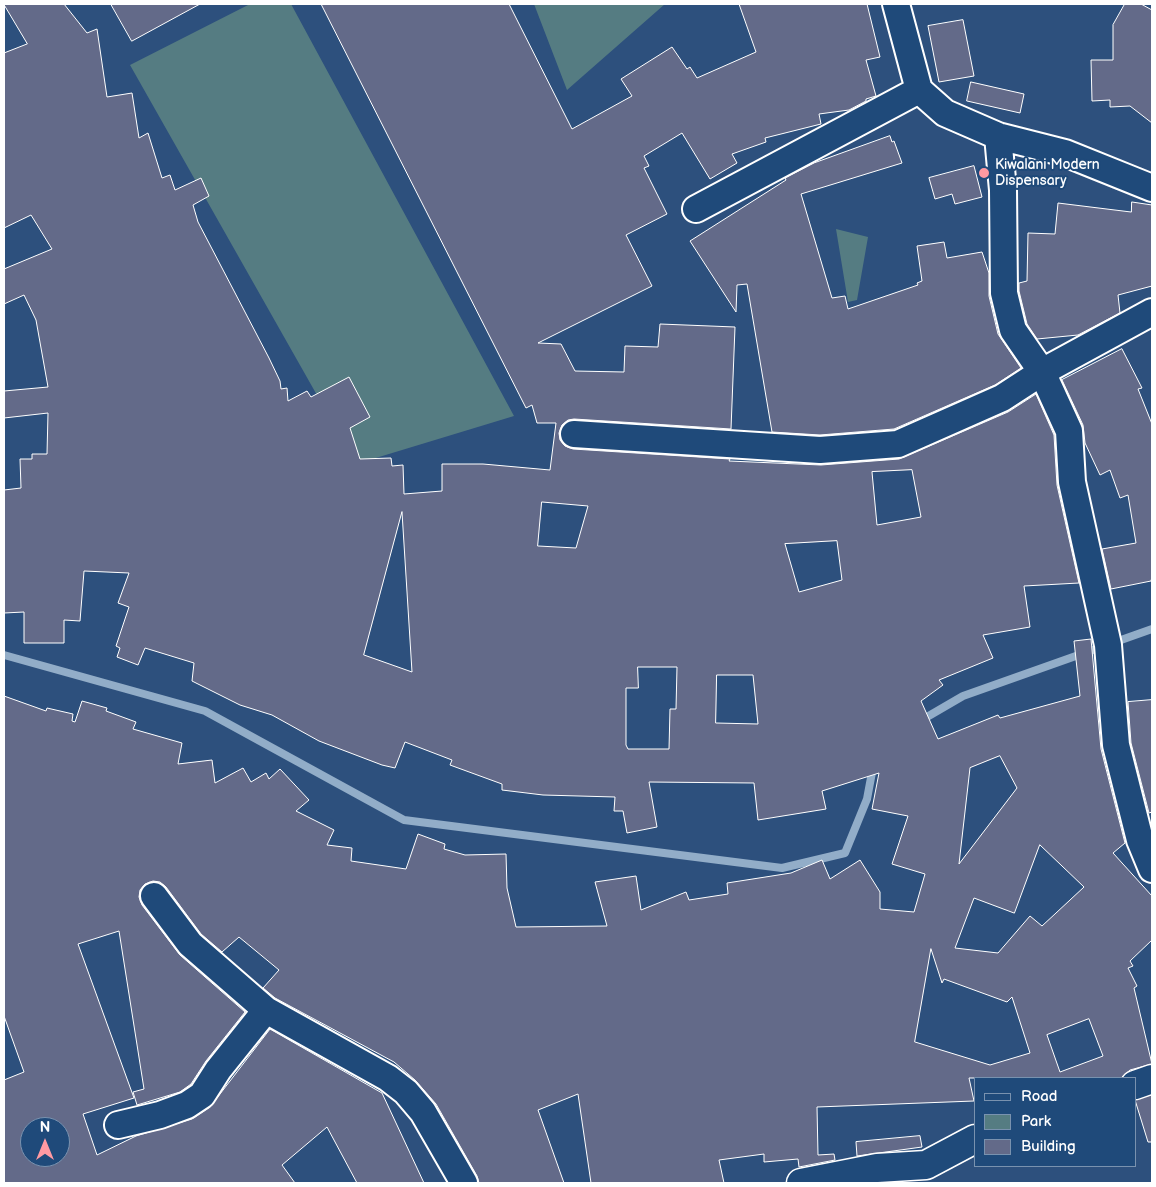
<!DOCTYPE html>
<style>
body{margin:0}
#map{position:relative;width:1156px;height:1187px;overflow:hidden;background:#2d507d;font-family:"Balsamiq Sans",sans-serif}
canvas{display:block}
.frame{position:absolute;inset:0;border:5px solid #fff;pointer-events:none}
.legend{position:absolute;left:974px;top:1077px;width:162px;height:90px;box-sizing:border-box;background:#1f4a7a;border:1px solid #7992af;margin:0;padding:6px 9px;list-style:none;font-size:15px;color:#fff}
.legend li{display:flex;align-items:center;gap:10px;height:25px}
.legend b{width:25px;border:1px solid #7992af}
.north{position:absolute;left:20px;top:1117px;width:50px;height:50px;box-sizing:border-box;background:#1f4a7a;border:1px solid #7992af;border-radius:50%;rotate:0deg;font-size:14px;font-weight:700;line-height:20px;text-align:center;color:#fff}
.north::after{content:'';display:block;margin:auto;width:18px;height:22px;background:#ff9aa2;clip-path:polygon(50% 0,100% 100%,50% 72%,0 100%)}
</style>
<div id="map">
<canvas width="1156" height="1187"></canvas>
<div class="frame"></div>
<ul class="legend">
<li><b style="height:6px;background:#1f4a7a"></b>Road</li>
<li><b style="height:14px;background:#557c82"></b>Park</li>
<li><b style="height:14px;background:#636a89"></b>Building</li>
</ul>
<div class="north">N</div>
</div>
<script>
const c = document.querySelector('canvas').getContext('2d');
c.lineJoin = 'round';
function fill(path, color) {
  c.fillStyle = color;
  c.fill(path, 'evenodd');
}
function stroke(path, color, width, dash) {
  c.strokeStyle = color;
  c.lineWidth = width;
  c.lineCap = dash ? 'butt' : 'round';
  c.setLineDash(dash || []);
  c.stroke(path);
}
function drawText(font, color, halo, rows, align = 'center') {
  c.font = font + ' "Balsamiq Sans",sans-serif';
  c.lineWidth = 4;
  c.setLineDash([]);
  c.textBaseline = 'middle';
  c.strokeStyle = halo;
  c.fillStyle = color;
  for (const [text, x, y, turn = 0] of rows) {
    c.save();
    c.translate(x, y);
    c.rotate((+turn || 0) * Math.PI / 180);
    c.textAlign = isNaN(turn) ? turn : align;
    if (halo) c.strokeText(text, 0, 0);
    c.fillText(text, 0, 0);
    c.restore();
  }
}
fill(new Path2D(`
 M250,4H291L514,416L356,464L130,65Z
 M534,4H665L567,90Z
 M836,229L868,237L857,300L848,302Z`), '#557c82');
stroke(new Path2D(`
 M4,655L205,711L404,820L782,868L845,853L867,799L873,767
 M920,721L963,696L1152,629`), '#92adc8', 8);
const building = new Path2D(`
 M4,4H64L87,33L97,29L107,97L132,93L139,138L148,133L162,178L170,175L175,190L201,178L209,196L193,205L198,222L269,358L280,381L281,389L287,388L288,401L307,391L311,397L349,377L370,417L350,428L360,459L391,458L392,466L403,465L404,494L442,491V464H483L550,470L556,423H537L532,405L526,408L321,4H509L572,129L632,96L621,79L672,47L687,69L690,67L697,78L756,52L739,4H867L880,57L866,60L876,96L866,99V101L849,110L819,114L821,124L765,138L766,142L732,154L737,163L710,179L682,133L644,156L649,166L644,168L667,214L626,235L652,286L538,343L561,344L575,371L624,372L625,346L658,347L660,324L735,327L731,429L574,419L568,420L562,425L559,433L560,440L565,446L573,449L730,459L729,461L821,465L899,459L1008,412L1036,394L1054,435L1057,485L1079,583L1024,586L1030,627L983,635L993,658L939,680L943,685L921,701L938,739L998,715L1000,718L1080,696L1074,641L1091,639L1101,749L1125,843L1113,853L1152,896V940L1130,961L1133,966L1128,968L1137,986L1134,988L1152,1064L1130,1070L1121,1078H969L974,1101L817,1107L818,1155L834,1154L835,1160L799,1167L798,1159L764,1162V1154L719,1160L724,1183H591L578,1094L538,1110L564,1183H479L477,1176L436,1104L415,1080L394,1062L275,998L263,988L279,970L239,937L222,952L201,934L166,887L160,882L153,881L145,884L140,890L139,897L142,905L180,955L245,1012L206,1061L191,1084L180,1092L137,1105L133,1092L144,1089L119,931L78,944L134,1098L83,1114L97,1155L136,1136L192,1119L210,1107L270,1029L382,1093L424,1183H357L327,1127L282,1165L295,1183H4V1080L24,1072L4,1016V696L46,711L47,708L73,714L72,721L75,722L82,701L107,708L106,711L136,722L133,729L182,743L178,764L212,760L215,783L243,768L251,782L266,773L269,779L280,769L309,800L296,811L334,830L327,845L352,848L351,861L406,869L418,834L445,844L444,849L465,855L506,854L507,888L516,927L607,926L595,882L636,876L641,910L686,892L689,900L728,894L727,883L791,873L822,860L830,879L860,860L880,892V909L914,912L925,874L892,864L908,816L872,809L879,773L822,791L826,809L758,820L754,783L649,782L657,827L627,833L623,811H614L615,797L543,795L502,790V784L450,765L452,760L405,742L395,768L382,765L319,741L272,715L240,705L192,681L194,663L145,648L138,665L117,657L120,648L116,646L129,607L118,603L129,573L84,571L80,621L64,620V643H24V612L4,613V490L21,488L20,459H32V454H47L48,413L4,418V391L48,387L36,320L24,295L4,304V269L52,249L31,215L4,228V53L27,44ZM912,470L921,517L877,525L872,472ZM542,502L588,506L576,548L538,546ZM402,512L412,672L364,655ZM837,541L842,580L799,592L785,544ZM638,667H677L676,709H670L669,749H628L626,745V688H638ZM717,675H753L758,724L716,723ZM1000,756L1017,788L959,864L970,768ZM1040,845L1084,887L1042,926L1030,916L998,953L955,948L974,898L1014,913ZM931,949L942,983L944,979L1007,1002L1012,997L1030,1053L990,1065L915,1042ZM1089,1019L1103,1056L1060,1072L1047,1035ZM30,1127H60V1157H30Z
 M111,4H200L132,41Z
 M1125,4H1141L1152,10V123L1130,106L1110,107V100L1092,101L1091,60H1113V25Z
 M963,20L974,76L939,82L928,26Z
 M971,82L1024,94L1020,113L967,101Z
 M890,136L892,142L894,141L902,163L801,194L832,298L845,296L848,309L918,285L917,283L922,281L917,246L944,242L947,258L982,252L989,273V296L998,334L1021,368L995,385L894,429L820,435L772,432L747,284L737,285L736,312L690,241L786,180L785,178L814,163Z
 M974,166L982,197L955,204L952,194L935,199L929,178Z
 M1132,202L1152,205V286L1118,295L1120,313L1078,335L1037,339L1027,324L1019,291V283L1027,281L1028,233L1055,234L1058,203L1131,212Z
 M1122,349L1142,388L1138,389L1152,424V577L1151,581L1111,589L1102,549L1136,543L1128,495L1120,498L1110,470L1100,475L1085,443L1083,425L1062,380Z
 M1152,700V812L1149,813L1131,743L1128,702Z
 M1152,1095V1142H1148L1135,1100Z
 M920,1136L922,1147L857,1156L856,1142Z`);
fill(building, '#636a89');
stroke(building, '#fff', 1);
const minor = new Path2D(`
 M896,4L919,90L945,113L998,136L1065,153L1152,188
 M998,136L1003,190L1004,293L1013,330L1042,372L1069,431L1072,482L1108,645L1116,745L1140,840L1152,869
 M696,209L919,90
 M574,434L820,450L898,444L1002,398L1042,372L1152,312
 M154,896L190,944L266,1010L388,1078L406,1092L423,1112L464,1183
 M118,1125L160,1115L187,1105L202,1095L218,1070L266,1010`);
const tertiary = new Path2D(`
 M1135,1085L1152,1079
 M801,1183L877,1168L926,1165L975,1139`);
stroke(minor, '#fff', 30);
stroke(tertiary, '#fff', 31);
stroke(minor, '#1f4a7a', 26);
stroke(tertiary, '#1f4a7a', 28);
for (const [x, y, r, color] of [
 [984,173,6,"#ff9aa2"]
]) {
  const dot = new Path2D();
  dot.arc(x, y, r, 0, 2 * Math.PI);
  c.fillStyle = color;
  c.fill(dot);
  stroke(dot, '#1f4a7a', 2);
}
drawText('14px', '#fff', '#1f4a7a', [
 ["Kiwalani Modern",995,165],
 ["Dispensary",995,181]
], 'left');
</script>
